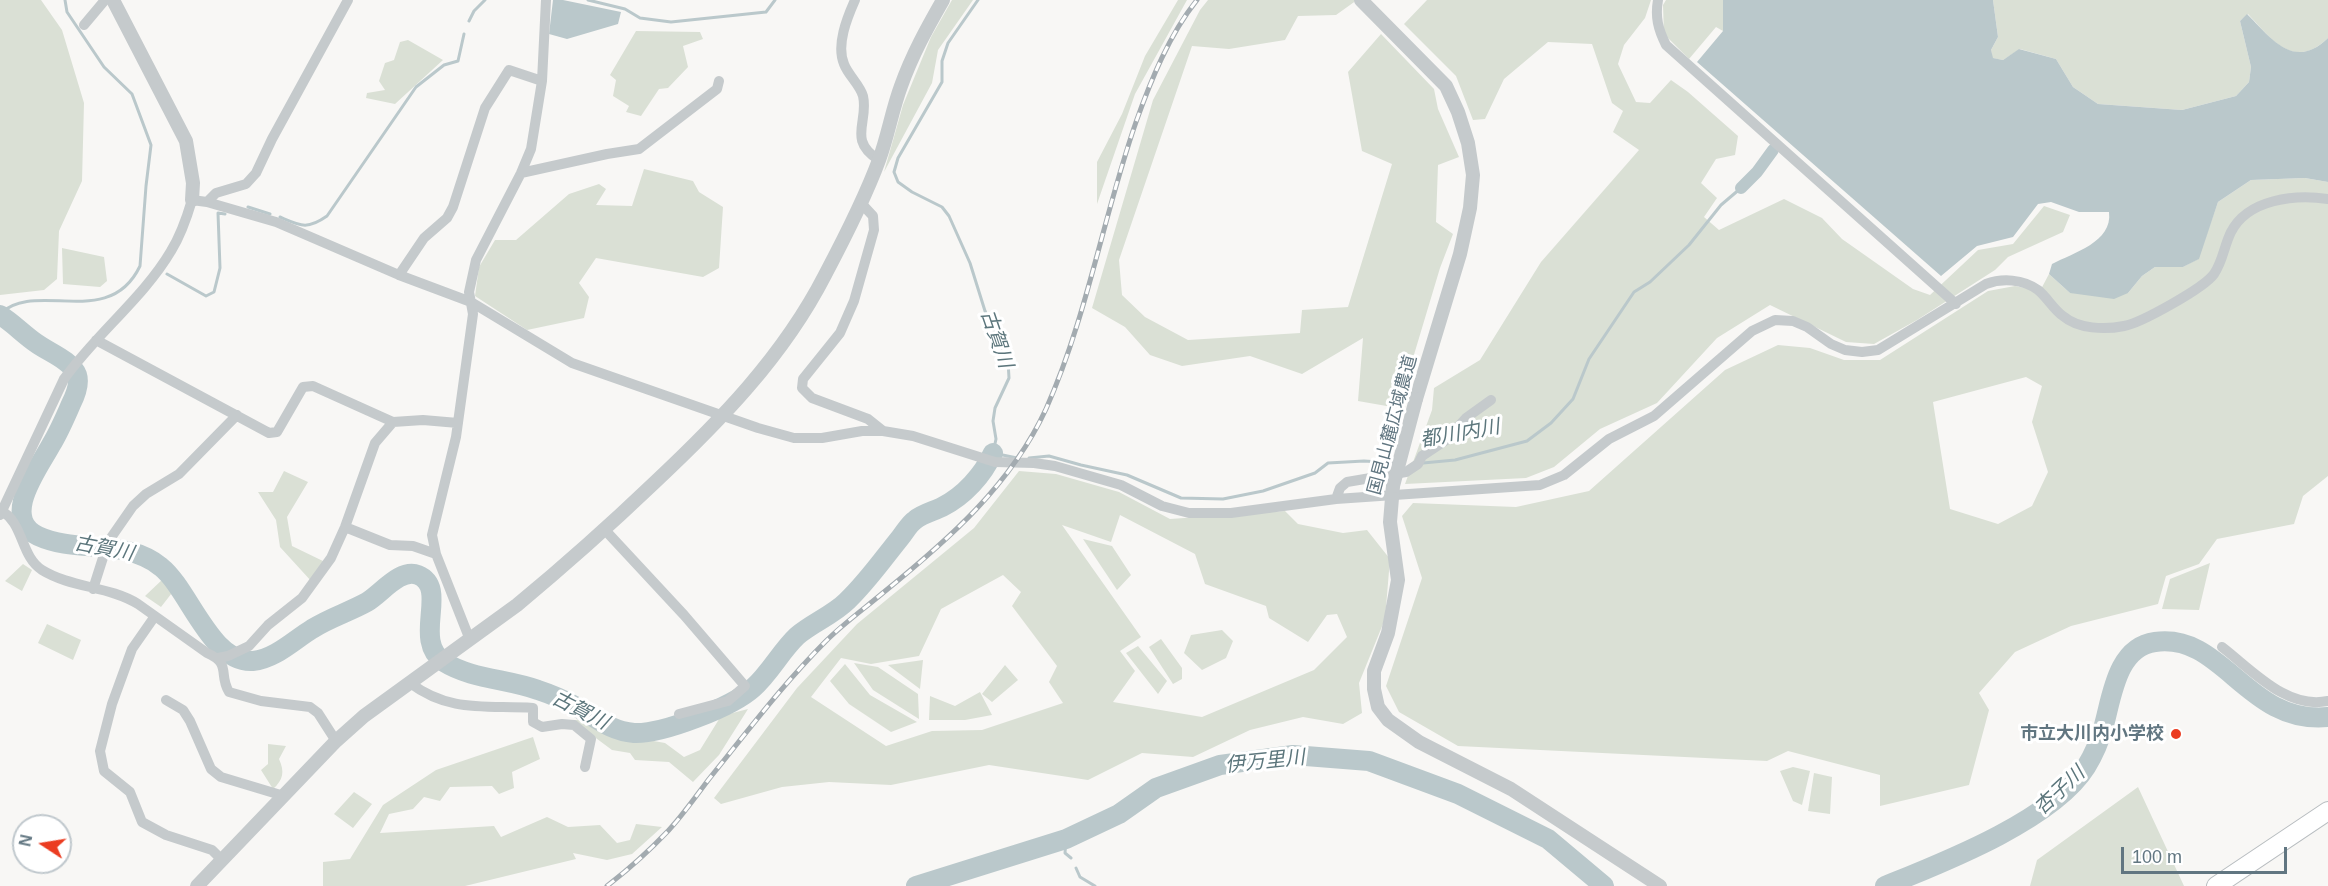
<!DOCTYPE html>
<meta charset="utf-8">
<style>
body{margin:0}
#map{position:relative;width:2328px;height:886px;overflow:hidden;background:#f8f7f5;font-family:Arial,sans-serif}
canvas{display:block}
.north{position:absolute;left:12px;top:814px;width:60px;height:60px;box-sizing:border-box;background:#fff;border:2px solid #c0c8cd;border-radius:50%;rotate:282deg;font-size:16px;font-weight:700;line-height:24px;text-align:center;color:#617681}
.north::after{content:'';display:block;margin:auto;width:21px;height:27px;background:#eb3c21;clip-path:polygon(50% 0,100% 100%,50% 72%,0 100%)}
.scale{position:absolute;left:2121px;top:847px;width:166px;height:27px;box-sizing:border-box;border:3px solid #617681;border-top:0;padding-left:8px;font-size:18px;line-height:21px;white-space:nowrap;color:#617681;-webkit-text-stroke:4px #fff;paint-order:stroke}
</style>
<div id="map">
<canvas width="2328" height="886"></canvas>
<div class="north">N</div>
<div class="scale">100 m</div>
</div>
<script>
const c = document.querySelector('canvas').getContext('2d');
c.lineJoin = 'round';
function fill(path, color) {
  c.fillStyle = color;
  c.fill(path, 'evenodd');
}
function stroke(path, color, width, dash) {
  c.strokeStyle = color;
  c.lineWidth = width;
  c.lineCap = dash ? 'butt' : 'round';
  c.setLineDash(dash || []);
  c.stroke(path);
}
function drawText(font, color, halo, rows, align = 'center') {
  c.font = font + ' Arial,"Noto Sans JP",sans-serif';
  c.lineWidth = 6;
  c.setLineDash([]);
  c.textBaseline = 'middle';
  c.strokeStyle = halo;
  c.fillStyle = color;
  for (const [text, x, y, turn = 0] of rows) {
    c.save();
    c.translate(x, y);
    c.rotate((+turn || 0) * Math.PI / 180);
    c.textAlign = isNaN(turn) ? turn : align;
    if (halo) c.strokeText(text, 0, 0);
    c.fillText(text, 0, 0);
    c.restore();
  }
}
fill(new Path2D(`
 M0,0H41L62,30L84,103L82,181L59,231L57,279L44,290L0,295Z
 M952,0H973L938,50L932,83L884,172L903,105L931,37Z
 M1178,0H1187L1135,94L1097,204V162L1122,114L1145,56Z
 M1208,0H1357L1336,15L1298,16L1285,40L1229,49L1192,46L1119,260L1122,295L1145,317L1188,340L1300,333L1302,310L1348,307L1392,164L1362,151L1348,72L1381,34L1434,89L1438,109L1459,157L1438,165L1436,222L1453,234L1440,268L1398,408L1358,401L1363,338L1302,374L1250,356L1182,366L1150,355L1125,327L1092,308L1153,100L1200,10Z
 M1427,0H1651L1645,18L1624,45L1618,64L1636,102L1650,103L1671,80L1688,92L1738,136L1735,155L1716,159L1701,183L1717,198L1704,217L1719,230L1784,199L1822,218L1842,239L1913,289L1930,295L1978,250L2013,244L2044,206L2070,215L2063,232L2008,257L1995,270L1917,320L1874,344L1846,342L1770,305L1717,338L1657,403L1600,429L1554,467L1526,478L1405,484L1432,410L1434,388L1480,360L1541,262L1639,150L1613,132L1623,111L1612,103L1592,44L1548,42L1504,79L1485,119L1473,120L1456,76L1404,24Z
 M1666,0H1723V31L1716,27L1689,59L1664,34L1663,5Z
 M1993,0H2328V38C2294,71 2272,40 2248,14L2240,21L2251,67L2249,82L2236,96L2182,110L2098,104L2073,87L2056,59L2020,49L2003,60L1992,58L1991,50L1998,37Z
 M636,31L700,32L703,39L683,46L688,67L668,88L659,89L641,116L626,112L629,106L613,96L616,80L610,75Z
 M408,40L443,60L395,104L366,98L367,93L385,90L379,81L385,63L394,60L400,42Z
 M644,169L693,181L699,192L723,207L719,268L703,277L596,258L579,283L589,297L584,318L527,330L475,296L479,267L495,240H516L569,194L599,184L606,189L596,205L632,206Z
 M2305,178L2328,182V476L2303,496L2294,524L2217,539L2199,564L2166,576L2158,604L2071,626L2015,652L1979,693L1989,710L1969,785L1880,806V775L1788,751L1767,761L1458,746L1399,712L1386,686L1422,578L1402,516L1413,503L1516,507L1589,491L1725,370L1778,345L1810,348L1844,360H1880L1988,291L2015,286L2040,291L2049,274L2070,293H2128L2142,276L2155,267H2183L2198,259L2218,202L2251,180ZM2026,377L2042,386L2032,422L2048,472L2032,506L1998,524L1950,509L1933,402Z
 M62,248L104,257L107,281L100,287L63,284Z
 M284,471L308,482L287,517L292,546L325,562L312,582L280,547L276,520L258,492H273Z
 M1019,471L1056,474L1119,492L1170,519L1285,511L1298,524L1343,533L1367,530L1390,559L1385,619L1359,683L1362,713L1343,724L1303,717L1250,730L1193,757L1142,753L1088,780L989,765L891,785L829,782L782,787L721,804L714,798L797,688L857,624L974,528ZM1120,515L1195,554L1205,584L1266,606L1269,618L1308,642L1327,615L1337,614L1347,637L1314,670L1202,717L1113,702L1135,671L1120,651L1141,637L1062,525L1111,542ZM1003,575L1021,592L1012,606L1057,666L1049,682L1063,703L982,730L932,731L886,746L811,697L841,658L871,664L919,656L941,609Z
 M1083,539L1112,546L1131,575L1117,590Z
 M2210,563L2199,610L2162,609L2170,579Z
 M23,564L32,570L22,591L5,581Z
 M164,578L175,589L161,607L145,596Z
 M47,624L81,640L73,660L38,643Z
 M1222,630L1233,641L1226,658L1202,670L1184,653L1191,635Z
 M1161,639L1182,668V679L1173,684L1149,647Z
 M1138,646L1167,681L1158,694L1126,653Z
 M923,660L920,689L888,665Z
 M854,663L878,667L918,694L919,719L873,690Z
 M845,664L870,695L917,722L891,732L849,704L830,681Z
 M1005,665L1018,680L992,702L982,694Z
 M980,692L992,715L965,720H929L930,696L955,706Z
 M748,709L719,755L693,782L669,762L635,760L630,753L612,750L573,721L586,717L614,734L665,743L684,757L700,750L721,716Z
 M533,737L540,759L512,772L514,788L499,794L492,786L450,787L440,801L424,797L413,809L389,814L380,833L494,826L501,837L547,817L568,827L600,825L617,843L630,840L636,824L662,827L632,854L607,860L573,853L576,859L465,886H323V862L350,859L383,805L436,770Z
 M268,744L286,746L279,759C285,772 283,780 273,789L261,770L268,764Z
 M1793,767L1810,771L1802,805L1793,801L1780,771Z
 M1814,773L1832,777L1830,814L1808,811Z
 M2138,787L2184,886H2030L2037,860Z
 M354,792L372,804L353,828L334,814Z`), '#dae0d5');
fill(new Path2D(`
 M553,0H563L621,12L618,24L567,39L549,34Z
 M1723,0H1993L1998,37L1991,50L1993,58L2003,60L2019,49L2056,59L2073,87L2098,104L2182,110L2236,96L2249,82L2251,67L2240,21L2247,14C2272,39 2294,71 2328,38V182L2305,178L2251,180L2218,202L2199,259L2183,267H2155L2142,276L2128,293L2114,299L2070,293L2049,274L2052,264C2073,253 2113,242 2109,212H2079L2051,202L2038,204L2013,237L1977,246L1941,276L1697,62L1723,31Z`), '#bac8cb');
stroke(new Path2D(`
 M588,0L625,9L640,18L671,22L766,12L775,0
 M978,0L948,43L942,61V82L898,158L894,172L898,182L912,192L942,207L949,216L970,263L985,311L1008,361L1009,378L995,408L993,421L996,439L993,453L1017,458
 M469,21L474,11L485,0
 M248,207L270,214
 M280,217C301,226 307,230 327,216L416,87L444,65L458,61L464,34
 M167,274L206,296L214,292L220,268L218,213L225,214
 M0,314C35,279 109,331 140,266L146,186L151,145L132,94L104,67L67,12L65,0
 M1029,458L1049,456L1081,465L1127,475L1181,498L1223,499L1263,491L1315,473L1328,463L1364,461L1395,463
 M1423,463L1455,460L1527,441L1551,423L1573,399L1589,359L1634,292L1650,282L1689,245L1721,205L1741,188
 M1066,839L1065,853L1071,858
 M1076,868L1080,877L1095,886`), '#bac8cb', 3);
stroke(new Path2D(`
 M1741,188L1757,172L1773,150`), '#bac8cb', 12);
stroke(new Path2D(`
 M0,315C13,323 23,334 36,343C48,352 71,360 77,375C80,384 75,396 71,404C65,418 59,432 51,445C38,469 0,518 38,536C77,554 126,538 161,567C189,589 211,664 253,661C275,659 294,640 312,629C329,618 349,612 367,602C381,594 400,568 418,575C450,588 411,640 444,662C471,679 508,679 538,690C550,694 562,699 573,705C594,716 609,731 634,733C663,734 732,707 753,688C770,673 781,651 797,636C812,623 833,615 847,601C867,582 883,559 900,538C905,532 909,524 915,520C922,514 934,511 942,507C964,496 983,475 993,453
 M916,886L1066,839L1119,814L1156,788L1220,765L1293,755L1369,761L1458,794L1548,839L1604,886
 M1885,886C1942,863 2053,820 2086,767C2094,754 2100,740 2104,725C2112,696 2117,647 2155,642C2223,632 2247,725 2328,717`), '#bac8cb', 20);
const primary = new Path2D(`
 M2216,886L2328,811`);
stroke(primary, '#b8bdc0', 20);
stroke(new Path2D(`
 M855,0C847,18 836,45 844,64C848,75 860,85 863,96C869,122 847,140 879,160
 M1658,0C1655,17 1658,29 1666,45L1956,304
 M84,25L105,0
 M521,173L607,154L639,149L717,89L719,81
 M207,202L216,193L246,184L256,173L272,139L348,0
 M860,202L873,216L874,230L854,301L840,333L803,379L802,388L812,398L868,419L883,431
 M399,275L424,238L447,218L453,207L485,108L509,70L542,81
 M96,340L269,433L277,432L303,387L313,386L393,422L423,420L458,423
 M1336,499L1340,488L1347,482L1406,472L1418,464L1422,456L1446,440L1466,418L1491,400
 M0,510C24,522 20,556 42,570C71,588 109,586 138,604L207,653C232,664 218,674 229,692L261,701L310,707L318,713L336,741
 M0,515L64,379C96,334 144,297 171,251C181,235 187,217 192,200L207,202L276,222L399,275L471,302L572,363L758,428L794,438H822L862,431H883L913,436L995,462L1034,463L1055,466L1121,485L1162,506L1189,513H1231L1336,499L1540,485L1564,475L1609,439L1654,416L1752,331L1775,320L1793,321L1807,327L1831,344L1845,350L1862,352L1878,350L1986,284C2002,278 2023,279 2038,290C2047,297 2053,309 2063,316C2078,329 2105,330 2124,326C2141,323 2204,288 2214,274C2223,261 2224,246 2231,232C2248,199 2295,194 2328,199
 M345,527L390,545L413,546L436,554
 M605,530L684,615L745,686L728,701L679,714
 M93,589L108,542L133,506L146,494L179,474L237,415
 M155,616L132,649L112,704L100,751L104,771L130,792L142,822L166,835L212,850L223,861
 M470,640L436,554L432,535L456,437L473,314L469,292L476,260L521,173L531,149L542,81L546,0
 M2222,647C2252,670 2287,710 2328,701
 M218,658L228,656L249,646L268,625L302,598L331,558L345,527L375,443L393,422
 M410,683C450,713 486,705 533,708V722L542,727L562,724L574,725L591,739L585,767
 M166,700L183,710L190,721L211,769L221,777L284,796`), '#c5cacc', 10);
stroke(new Path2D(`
 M113,0L186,141L193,183L192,200
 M1361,0L1446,86L1458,112L1468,143L1473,175L1470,208L1460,254L1416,399
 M1393,486L1390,522L1398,580L1388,633L1374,671V689L1378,707L1388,720L1419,742L1511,789L1660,886
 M197,886L336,741L364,716L517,605C564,566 609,526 653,484C719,422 783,357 825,275C844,239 865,198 879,160C888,136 892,110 901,86C912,55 927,28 943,0`), '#c5cacc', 14);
stroke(primary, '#fff', 18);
const rail = new Path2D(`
 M607,886C629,869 649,851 668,831C683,815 696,796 709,779C747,732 783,684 826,641C843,624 865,608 884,592C948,540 1011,485 1046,409C1087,317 1103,217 1136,122C1151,80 1169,35 1197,0`);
stroke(rail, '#a3abb0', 5);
stroke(rail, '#fff', 3, [9]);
stroke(new Path2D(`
 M1393,486L1416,399`), '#c5cacc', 14);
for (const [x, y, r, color] of [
 [2176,734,6,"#eb3c21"]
]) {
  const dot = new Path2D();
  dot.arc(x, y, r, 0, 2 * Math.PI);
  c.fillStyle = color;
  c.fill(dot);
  stroke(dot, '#fff', 2);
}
drawText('18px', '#617681', '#fff', [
 ["国見山麓広域農道",1393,425,-75]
]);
drawText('bold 18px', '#617681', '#fff', [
 ["市立大川内小学校",2164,734]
], 'right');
drawText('italic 20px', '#5c767c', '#fff', [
 ["古賀川",996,339,71],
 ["都川内川",1460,434,-10],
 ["古賀川",104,549,11],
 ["古賀川",580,711,27],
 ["伊万里川",1265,762,-6],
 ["杏子川",2060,791,-43]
]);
</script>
